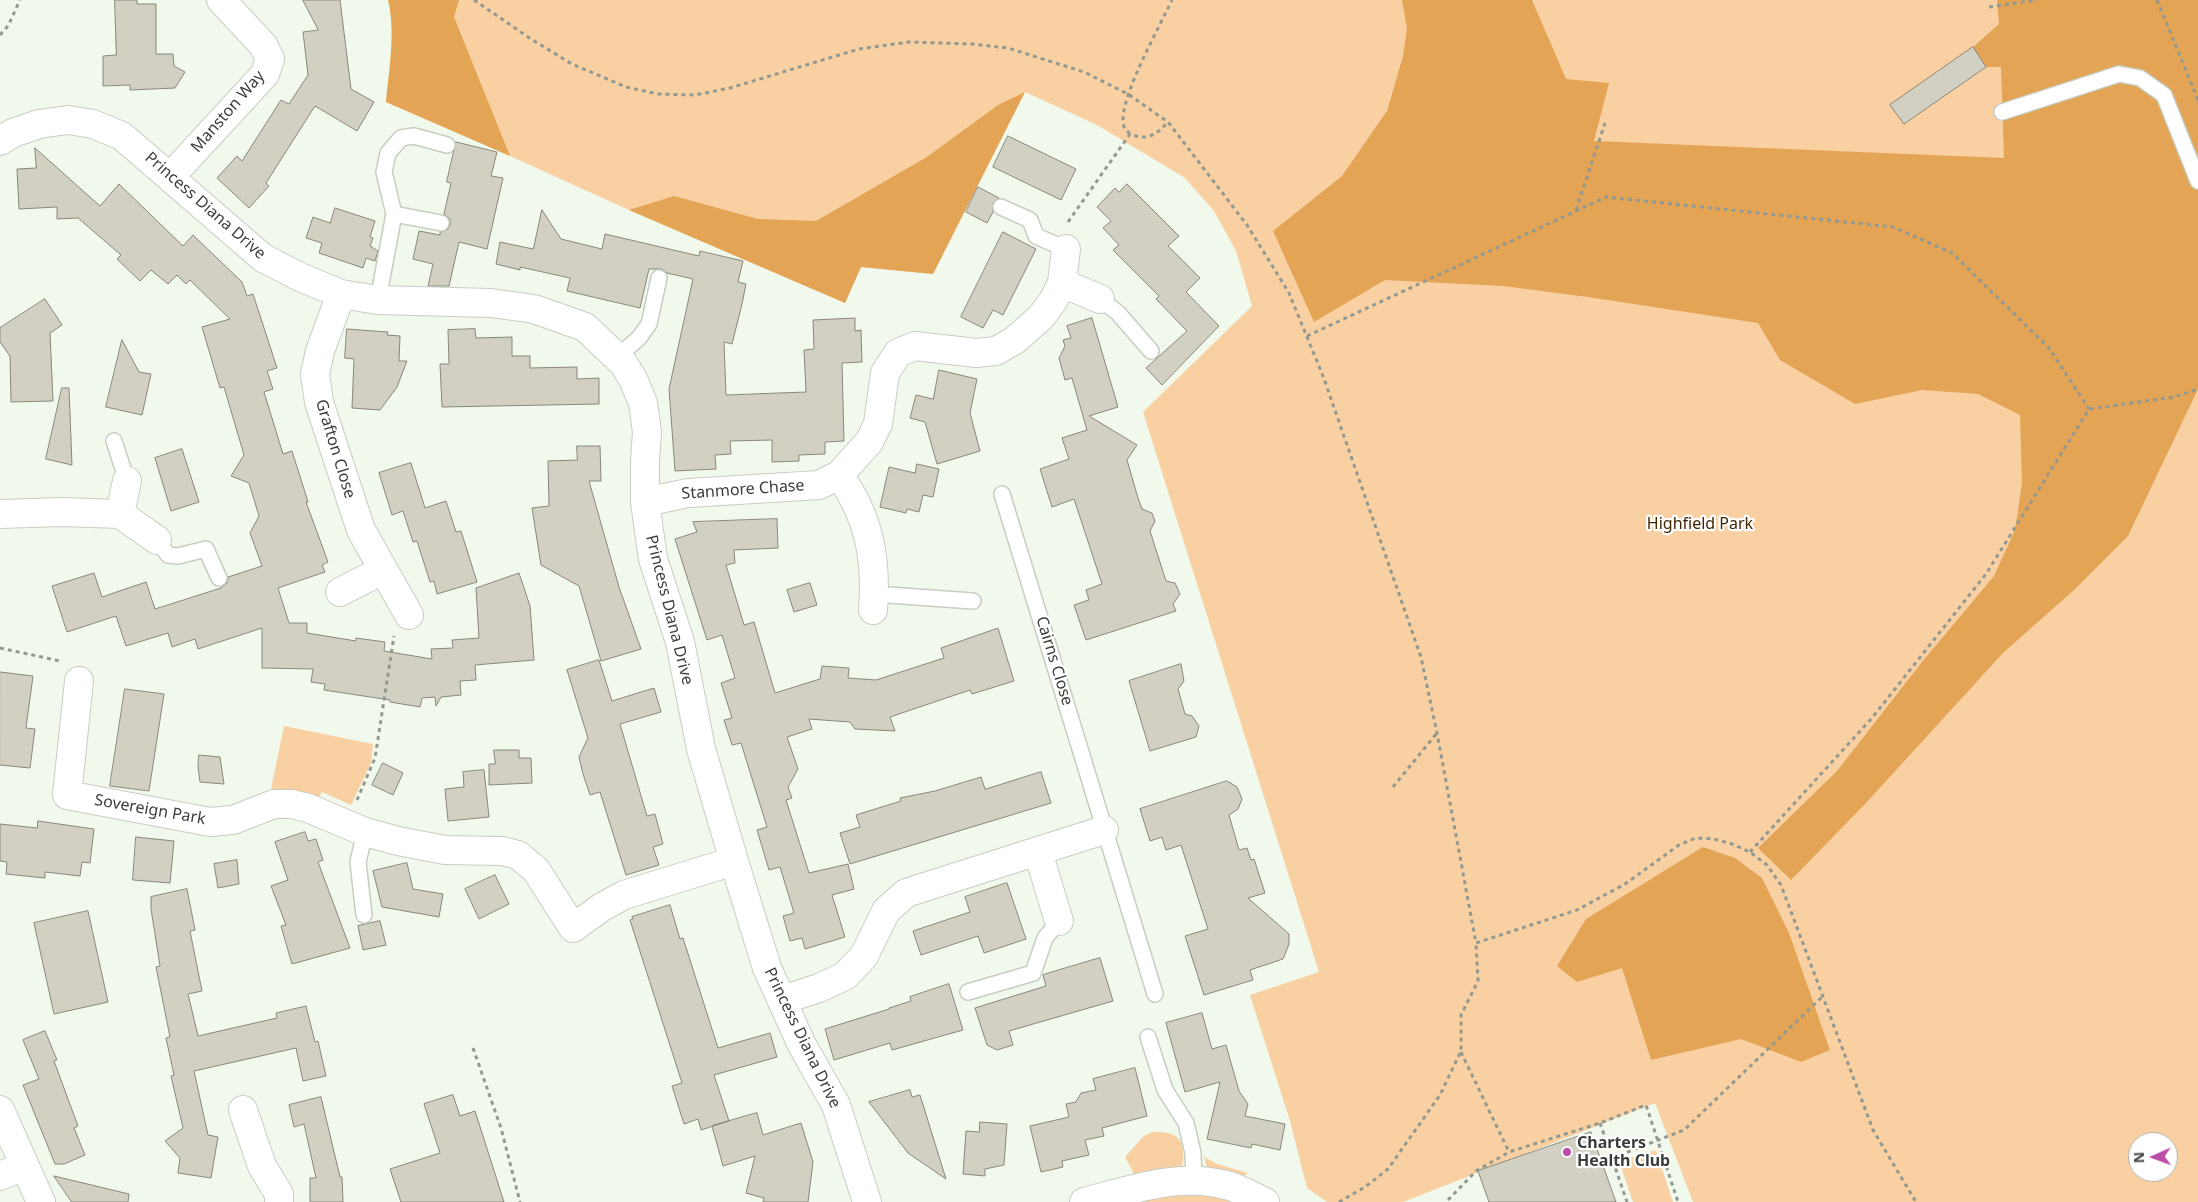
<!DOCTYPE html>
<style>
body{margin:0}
#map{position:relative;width:2198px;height:1202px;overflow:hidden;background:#f1f9ed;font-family:"Noto Sans",sans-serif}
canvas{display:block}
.north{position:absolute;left:2128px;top:1132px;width:50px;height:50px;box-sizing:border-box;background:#fff;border:1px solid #b0b2b0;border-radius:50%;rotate:268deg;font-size:14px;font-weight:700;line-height:20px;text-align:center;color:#3a3e39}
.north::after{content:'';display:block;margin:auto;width:18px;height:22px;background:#bc4da9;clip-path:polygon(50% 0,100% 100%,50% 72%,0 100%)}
</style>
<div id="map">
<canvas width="2198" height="1202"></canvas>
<div class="north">N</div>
</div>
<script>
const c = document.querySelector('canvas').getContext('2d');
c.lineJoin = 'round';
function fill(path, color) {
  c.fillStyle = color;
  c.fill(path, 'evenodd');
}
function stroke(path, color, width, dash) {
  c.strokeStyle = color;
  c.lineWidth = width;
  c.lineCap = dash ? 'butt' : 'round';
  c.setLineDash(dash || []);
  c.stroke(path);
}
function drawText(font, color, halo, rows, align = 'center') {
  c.font = font + ' "Noto Sans",sans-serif';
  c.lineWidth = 4.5;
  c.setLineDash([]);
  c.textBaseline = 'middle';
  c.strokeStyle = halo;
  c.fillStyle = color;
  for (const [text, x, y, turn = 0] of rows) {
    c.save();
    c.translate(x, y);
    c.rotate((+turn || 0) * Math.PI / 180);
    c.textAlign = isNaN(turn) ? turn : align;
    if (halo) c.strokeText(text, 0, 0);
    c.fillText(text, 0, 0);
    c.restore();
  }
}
fill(new Path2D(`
 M388,0H2198V1202H1693L1655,1103L1403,1202H1327L1307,1188L1290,1121L1250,995L1319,972L1143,412L1252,306L1236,251L1214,211L1185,178L1097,125L1025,92L933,274L861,267L845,303L629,210L510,156L386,102C389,69 396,32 388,0ZM2138,1142H2168V1172H2138Z
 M284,726L373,744L371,763L351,805L322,792L319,797L295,790L270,794Z
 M1153,1132C1182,1131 1186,1143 1182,1168L1159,1170L1134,1174L1125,1157L1144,1136Z
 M1656,1150L1673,1202H1633L1619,1161Z
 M1204,1157L1217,1164L1248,1173L1241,1178L1208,1171Z
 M1159,1192L1215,1195L1233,1202H1116Z`), '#f8d0a2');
fill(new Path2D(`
 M388,0H459L454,17L510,156L386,102C389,69 396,32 388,0Z
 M1402,0H1532L1566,79L1609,83L1594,141L2004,158L2001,67H1986L1973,47L1999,24L1997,0H2198V389L2128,536L2075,589L2003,653L1865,804L1791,880L1758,848L1837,771L1922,662L1994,576L2015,530L2022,483L2020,415L1978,394L1922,390L1855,404L1780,360L1758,323L1588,297L1503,286L1385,280L1314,322L1273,231L1342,176L1387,111L1403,56L1407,29Z
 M1025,92L933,274L861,267L845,303L629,210L674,196L758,219L816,221L927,157L998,105Z
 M1703,847L1735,858L1762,878L1789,933L1830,1050L1801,1062L1741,1039L1651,1060L1622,968L1577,982L1557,966L1586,919Z`), '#e3a555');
const building = new Path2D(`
 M115,0H137V4H156V54H173L174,66L185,72L175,88L130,90V85L103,86V56L116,55Z
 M303,0H340L351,89L374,102L357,131L315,106L266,183L269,186L249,208L217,178L237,156L242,161L281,100L289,104L308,75L303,32L318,30Z
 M1973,47L1986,67L1904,124L1890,105Z
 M1008,136L1076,169L1061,200L993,167Z
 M456,142L497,152L491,176L503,178L487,249L459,242L449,286H428L433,264L413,259L419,231L440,235V232L448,229L450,225V219L444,214L451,183L447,182Z
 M35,148L100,206L119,184L183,246L193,235L242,282L247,296L253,294L277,368L267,371L273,389L264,392L283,454L292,451L308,502H306L328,562L322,565L325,572L278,588L289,623H307V633L356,641V638L385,642L384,651L432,659L431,649L453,648L452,640L479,638L476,588L519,573L530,606L534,660L475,665L476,680L460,681L461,695L441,697L436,706L435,697L422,698L420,707L390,702V700L324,690L325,684L311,682L313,669L262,668V628L198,649L195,639L172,647L168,633L126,646L116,616L67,632L52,586L94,573L102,597L146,582L155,609L221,588L227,583L228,577L262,566L250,533L259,516L249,483L231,476L244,455L224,387L220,388L202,327L230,319L190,280L186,284L177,275L168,284L151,270L140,281L117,259L121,255L78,218L57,219V207L19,209L17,169L36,168Z
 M1127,184L1179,236L1168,246L1200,278L1186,292L1219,326L1162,385L1146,368L1187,331L1156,299L1159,296L1113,250L1119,245L1103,228L1111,221L1097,207L1115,188L1119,192Z
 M978,187L999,198L993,203V212L987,223L966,212Z
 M335,208L375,221L370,237L373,238L370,246L378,251L375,261L366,258L363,268L319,253L322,243L306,238L313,217L330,223Z
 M542,210L561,239L602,249L605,234L699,256L700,251L743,261L738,282L746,284L742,304L732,344L724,342L726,395L806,392L804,350L814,349L813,320L855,318V331L861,330L862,362L842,363L844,441L825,442V454L799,455V461L772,462V440L730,441L731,454L715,455L716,469L675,471L669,389L693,279L667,273L661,269H649L640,308L567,291L570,278L520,267V270L496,264L500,242L533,249Z
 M1003,232L1036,249L1003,315L993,310L983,328L961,317Z
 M45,299L62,325L50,333L53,401L11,402L10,356L0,342V328Z
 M1092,318L1118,407L1089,416L1137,445L1127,460L1138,498L1142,509L1152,513L1155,521L1150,531L1166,581L1175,583L1180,594L1173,604L1176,611L1086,640L1074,605L1089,600L1086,590L1102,584L1074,499L1052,507L1040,469L1069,459L1062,438L1087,430L1072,378L1065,380L1059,358L1065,346L1063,340L1071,338L1067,326Z
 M347,329L388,332L387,335L400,336L399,361H407L397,387L380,410L352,408L354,359L345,358Z
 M475,329L476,338L512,337V356H530V368L577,367V379L599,378V404L442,407L440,364H449L448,330Z
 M122,340L139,372L151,374L142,415L106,407Z
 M939,370L977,379L970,413L980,451L937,464L925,422L910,418L916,395L933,399Z
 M62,388H69L72,465L46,459Z
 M577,446H600L601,481H589L619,587L641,649L601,661L579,586L541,565L532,508L549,506L548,461L577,460Z
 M182,449L199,502L171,511L155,458Z
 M411,463L425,508L446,501L456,532L461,531L477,582L437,594L434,581L430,582L417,541L413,542L403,511L392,515L379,473Z
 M917,464L939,469L933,497L923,495L919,512L907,509L906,513L880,507L889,467L915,473Z
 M777,519L778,548L734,550L735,563L726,565L744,625L754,622L775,693L820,679L822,666L849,668L848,678L876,680L944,658L941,648L998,628L1014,681L972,694L970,690L890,717L895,731L855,729L850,722L809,719L812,729L787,737L798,769L788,787L792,798L786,800L809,873L848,864L854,889L832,895L845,937L805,949L802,938L790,941L783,916L794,913L780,867L769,870L757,830L767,827L741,743L732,745L724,720L732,718L721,683L735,678L722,635L707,640L675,539L697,532L693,522Z
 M810,583L817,605L794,612L787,590Z
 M599,660L612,701L654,688L661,712L620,724L647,816L655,814L663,844L653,847L659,865L626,875L600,792L590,795L583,774L579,757L588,738L567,670Z
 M1181,664L1184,681L1178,689L1185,714L1192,716L1199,726L1196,737L1150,751L1129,681Z
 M0,672L33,676L26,728L35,729L30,768L0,765Z
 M125,689L164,694L149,791L110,786Z
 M494,750H519V758H531L532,783L489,785V764H495Z
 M199,755L220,757L224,784L200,782L198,767Z
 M383,763L403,773L393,795L372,785Z
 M484,770L489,817L448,821L445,789L464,787L463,772Z
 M1041,772L1051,803L850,864L840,833L860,827L856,815L901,801L900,798L935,791L981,777L985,789Z
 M1227,781L1237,787L1242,799L1238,809L1229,815L1239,850L1247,848L1251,860L1254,859L1265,893L1248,898L1289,934V944L1283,959L1250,970L1253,980L1204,995L1185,936L1208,929L1181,845L1166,850L1162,837L1150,841L1140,809Z
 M38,821L94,829L90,863L82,862L80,876L45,872V878L6,874L7,862L0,861V824L37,828Z
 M305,832L308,841L316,839L323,860L318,862L350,948L292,964L281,926L286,925L271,886L288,880L275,842Z
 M136,837L174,841L170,883L133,880Z
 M237,860L239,884L218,888L214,864Z
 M407,863L413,889L443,894L439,917L382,907L373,871Z
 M495,875L509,904L479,919L465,889Z
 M1007,883L1026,939L984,953L978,936L921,955L913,931L970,912L965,897Z
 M187,889L195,930L190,931L202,991L188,994L198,1036L277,1018L276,1013L306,1006L315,1042L318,1041L326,1076L303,1081L296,1048L194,1071L208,1135L218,1137L211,1178L178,1173L180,1158L165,1141L183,1128L171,1076L174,1075L166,1038L170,1037L156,967L160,966L151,909V897Z
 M670,905L680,939L683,938L718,1048L770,1033L777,1057L714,1075L729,1121L701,1130L698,1119L684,1124L672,1086L682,1083L630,920L633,919L632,917Z
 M88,911L108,1002L54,1014L34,923Z
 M380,921L386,945L363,950L358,926Z
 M1100,958L1113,1001L1009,1031L1013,1045L997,1050L987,1045L975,1008L1046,986L1043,975Z
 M949,984L963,1030L892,1050L890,1043L834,1060L825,1029L889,1009V1008L911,1001L910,997Z
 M1202,1013L1212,1049L1226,1045L1239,1091L1248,1104L1245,1116L1285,1124L1280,1150L1252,1144L1251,1148L1207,1139L1220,1082L1185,1092L1166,1023Z
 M45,1031L57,1060L54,1061L78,1126L74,1128L85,1155L64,1164H55L23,1085L39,1079L23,1040Z
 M1135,1068L1147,1116L1102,1128L1104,1136L1085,1140L1089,1155L1062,1161L1063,1167L1041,1172L1030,1126L1069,1117L1066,1104L1076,1102L1081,1093L1096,1090L1093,1079Z
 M910,1090L912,1097L920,1095L946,1179L908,1153L869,1102Z
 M453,1095L460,1116L475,1111L504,1202H401L390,1169L440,1153L424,1104Z
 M321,1097L340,1177H342L343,1202H310V1178H316L304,1124L294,1127L289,1105Z
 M757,1113L763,1135L801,1123L813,1162L808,1202H763L764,1198L746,1193L755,1156L723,1166L712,1126Z
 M980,1122L1007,1124L1004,1165L985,1169V1176L963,1174L966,1131L979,1132Z
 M1591,1132L1616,1202H1489L1478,1171Z
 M54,1176L129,1194L128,1202H72Z`);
fill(building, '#d1d0c2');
stroke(building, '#88877a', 1);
const service = new Path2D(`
 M2002,112L2119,74L2140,78L2164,95L2198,181
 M1001,207L1030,220L1036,236L1066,249
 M394,214L441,223
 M1100,299L1118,313L1151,351
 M378,300L394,214L384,172L388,153L401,138L414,136L447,145
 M617,357L639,338L649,324L659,278
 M114,441L127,481
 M1002,494L1155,994
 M157,540L168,555L178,556L206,549L219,578
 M874,594L973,601
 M364,915L358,862L365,832
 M968,992L1033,973L1045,938L1059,921
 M1148,1037L1165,1090L1186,1123L1193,1153L1194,1180`);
const minor = new Path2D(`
 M0,141L13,133L39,124L68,120L93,124L122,136L263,258L300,277L341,294L378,300L491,303L534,309L585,327L623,363L633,379L643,403L647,432L645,461V502L653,559L680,642L701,749L734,861L767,968L802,1045L836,1105L867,1202
 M171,176L265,74L270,59L263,45L221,0
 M1062,283L1066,249
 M341,294L320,351L315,374L319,402L361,530L409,615
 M839,475C869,516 877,559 873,610
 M645,502L688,493L819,485L839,475L869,442L878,424L885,373L898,353L915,346L976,353L996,351L1015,340L1041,317L1053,301L1062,283L1100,299
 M0,514L62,512L120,514L157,540
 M120,514L127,481
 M340,592L383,570
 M79,681L67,795L210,822L233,820L274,804H291L308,808L365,832L398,841L445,850L502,851L518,855L536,870L573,928L602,907L624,895L734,861
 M1038,852L1059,921
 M782,1000L819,988L845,976L864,956L886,911L906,893L1104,830
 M0,1110L41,1202
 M243,1110L262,1166L279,1194V1202
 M0,1176L24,1166
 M1084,1202C1134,1189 1179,1172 1230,1186C1242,1190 1254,1197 1265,1202`);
stroke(service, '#c6cec2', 18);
stroke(minor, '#c6cec2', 30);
stroke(new Path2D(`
 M474,0L531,39L572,64L626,87L658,94L695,95L730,88L859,49L909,42L972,44L1008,48L1084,72L1128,94L1168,122L1247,225L1289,293L1323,376L1421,657L1437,733L1476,943L1577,910L1625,884L1679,845L1696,838L1714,839L1732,844L1750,852L1767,865L1781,885L1873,1130L1916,1202
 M2157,0L2198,100
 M1989,7L2037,0
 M0,35L8,26L20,0
 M1130,134C1126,130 1123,127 1123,121C1122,93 1159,28 1172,0
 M1576,210L1605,123
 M1068,222L1130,134C1147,141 1156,135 1168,122
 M1307,336L1606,197L1893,227L1952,253L2049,348L2089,409
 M0,648L60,661
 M1393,787L1437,733
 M357,800L375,758L394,636
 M1750,852L1872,718L1986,574L2089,409L2174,397L2198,389
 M473,1048L501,1128L520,1202
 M1461,1052L1509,1152
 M1600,1123L1627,1202
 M1612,1158L1684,1130L1823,996
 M1448,1200L1476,1171L1509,1152L1600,1123L1646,1105L1678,1202
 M1339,1202L1365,1187L1388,1169L1440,1095L1461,1051V1015L1478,981L1476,943`), '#939990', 3, [4, 4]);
stroke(service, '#fff', 15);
stroke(minor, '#fff', 28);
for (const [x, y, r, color] of [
 [1567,1152,5,"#bc4da9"]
]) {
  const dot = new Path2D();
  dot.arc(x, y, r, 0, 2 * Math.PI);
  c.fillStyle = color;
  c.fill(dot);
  stroke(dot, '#fff', 2);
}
drawText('16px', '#3a3e39', '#fff', [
 ["Manston Way",228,112,-49],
 ["Princess Diana Drive",205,206,41],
 ["Grafton Close",335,449,73],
 ["Stanmore Chase",743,490,-4],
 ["Princess Diana Drive",669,610,76],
 ["Cairns Close",1054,661,73],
 ["Sovereign Park",150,810,10],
 ["Princess Diana Drive",802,1038,64]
]);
drawText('16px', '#3f2602', '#fff', [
 ["Highfield Park",1700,524]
]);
drawText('bold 16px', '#3a3e39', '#fff', [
 ["Charters",1577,1143],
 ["Health Club",1577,1161]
], 'left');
</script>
